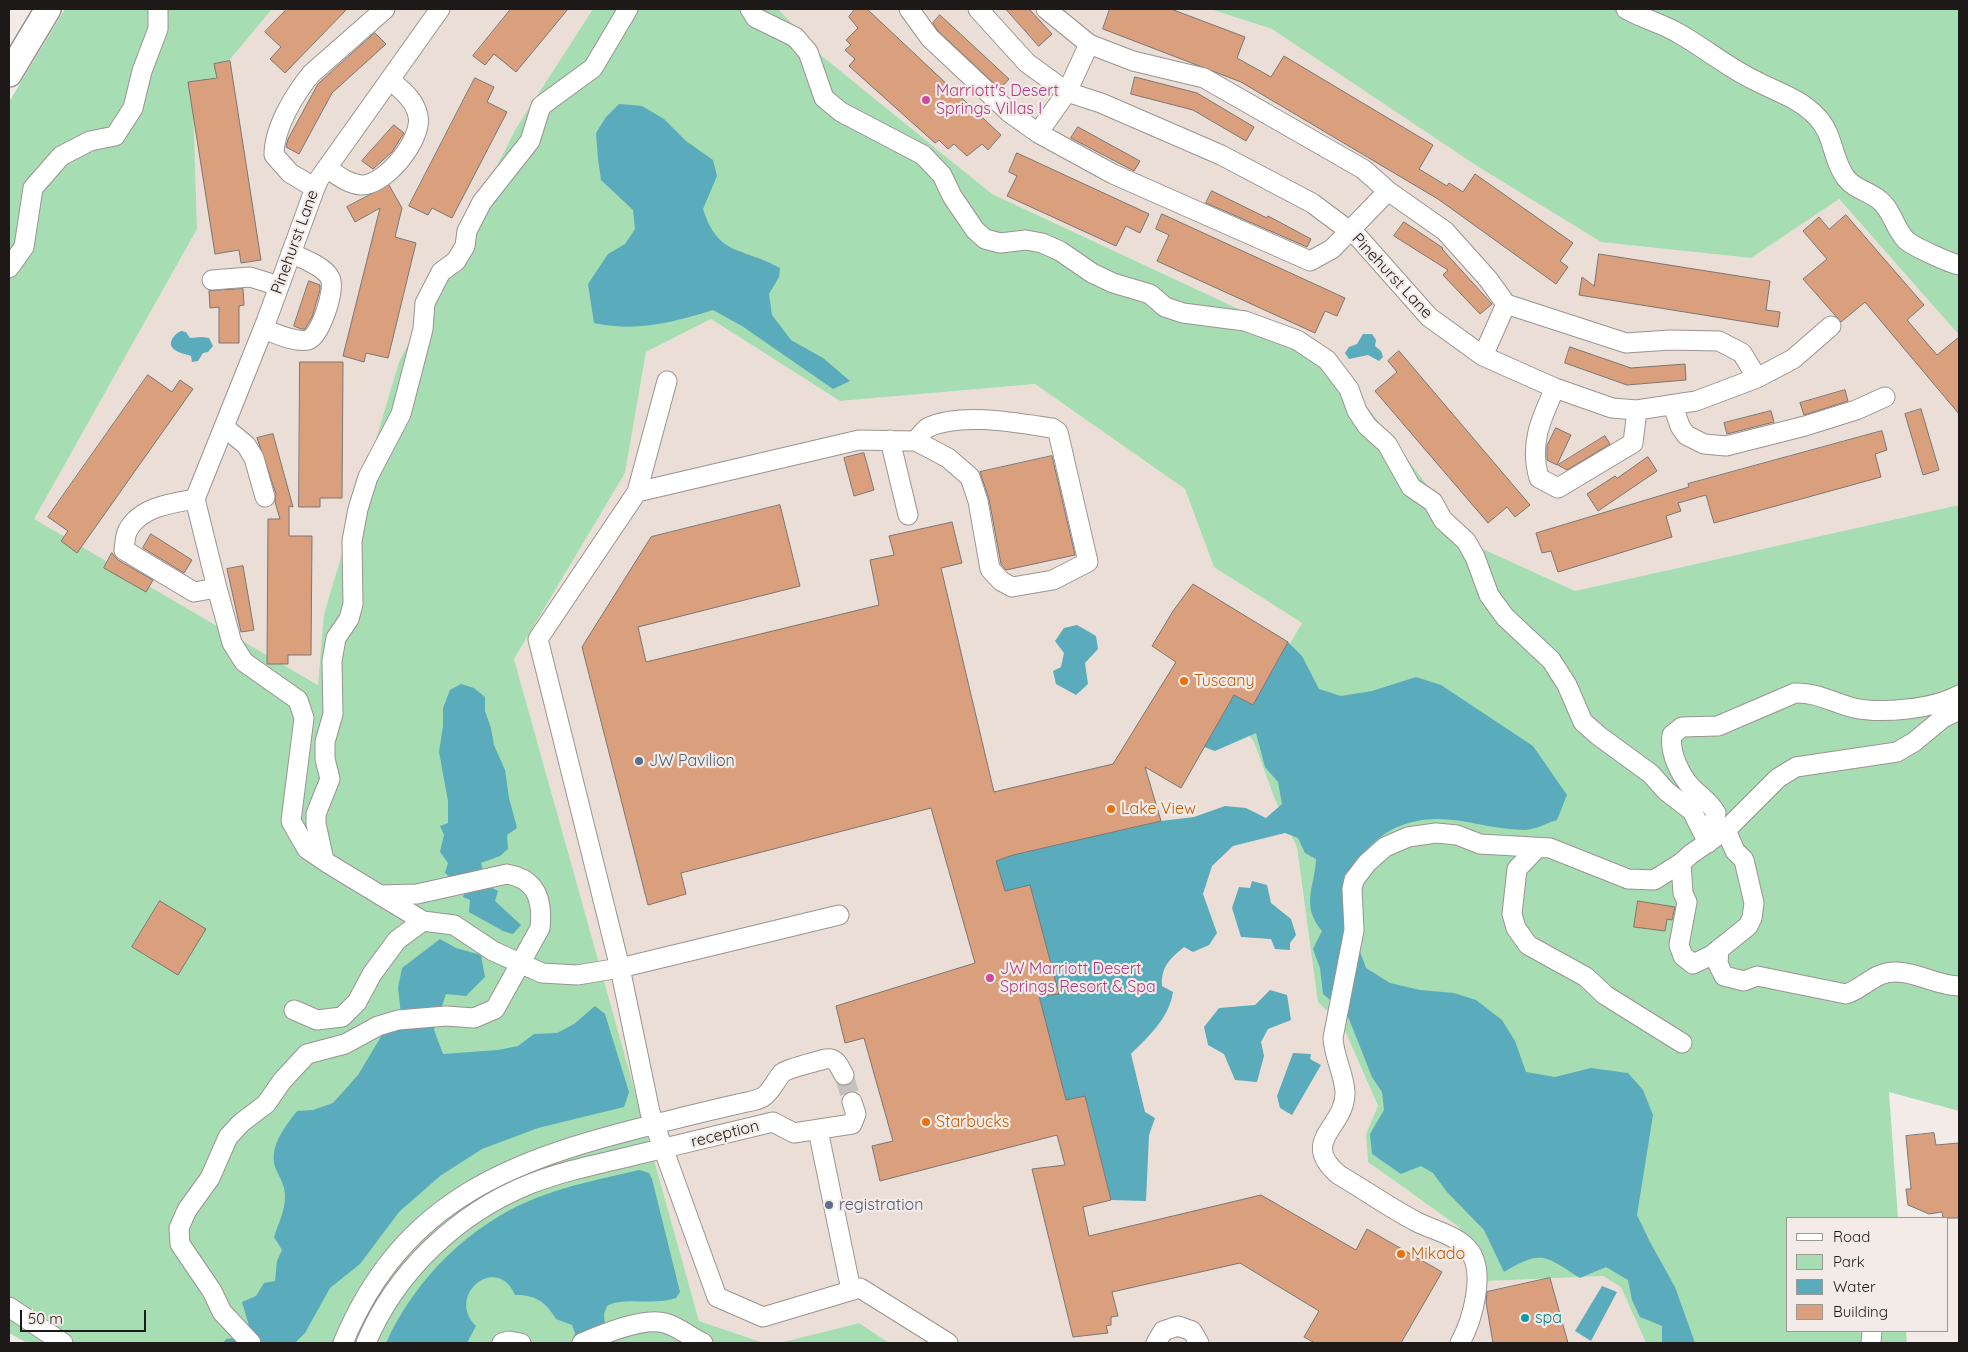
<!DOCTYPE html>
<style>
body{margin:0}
#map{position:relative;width:1968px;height:1352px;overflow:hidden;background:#f2ebe7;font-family:Quicksand,sans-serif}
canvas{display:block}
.frame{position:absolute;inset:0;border:10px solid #1c1918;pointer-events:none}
.legend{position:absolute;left:1786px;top:1217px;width:162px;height:115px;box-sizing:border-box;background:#f2ebe7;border:1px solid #9c9794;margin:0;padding:6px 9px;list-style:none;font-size:15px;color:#1c1918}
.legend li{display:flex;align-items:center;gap:10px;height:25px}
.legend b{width:25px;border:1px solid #9c9794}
.scale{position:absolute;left:20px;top:1310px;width:126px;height:22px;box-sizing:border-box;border:2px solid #1c1918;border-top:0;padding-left:6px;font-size:15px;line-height:18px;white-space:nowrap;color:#1c1918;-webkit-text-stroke:4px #f2ebe7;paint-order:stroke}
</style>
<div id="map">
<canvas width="1968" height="1352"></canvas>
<div class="frame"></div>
<ul class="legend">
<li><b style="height:6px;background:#fff"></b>Road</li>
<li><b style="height:14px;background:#a6ddb2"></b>Park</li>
<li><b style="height:14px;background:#5aabbc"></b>Water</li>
<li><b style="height:14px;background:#daa07e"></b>Building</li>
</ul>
<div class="scale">50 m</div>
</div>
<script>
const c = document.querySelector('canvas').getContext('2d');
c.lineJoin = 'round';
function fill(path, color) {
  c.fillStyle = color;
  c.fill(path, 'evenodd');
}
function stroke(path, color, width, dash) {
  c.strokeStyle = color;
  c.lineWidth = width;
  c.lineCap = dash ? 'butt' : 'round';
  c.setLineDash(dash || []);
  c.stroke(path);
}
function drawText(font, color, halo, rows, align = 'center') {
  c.font = font + ' Quicksand,sans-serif';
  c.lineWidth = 4.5;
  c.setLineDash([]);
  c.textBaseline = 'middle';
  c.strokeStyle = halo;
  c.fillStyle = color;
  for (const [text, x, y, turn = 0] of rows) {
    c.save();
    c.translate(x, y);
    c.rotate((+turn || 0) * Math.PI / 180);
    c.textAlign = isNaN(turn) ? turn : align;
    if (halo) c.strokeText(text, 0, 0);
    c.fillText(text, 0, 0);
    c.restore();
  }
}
fill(new Path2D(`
 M272,9H593L515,130L399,362L324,614L319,685L33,520L197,229L193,104Z
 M778,9H1210L1272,29L1477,166L1601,242L1751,258L1838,199L1959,335V505L1575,591L1472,544L1275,326L992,194L822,56Z
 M711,319L840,401L1035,384L1185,489L1214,567L1302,623L1242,726L1254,742L1274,797L1297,848L1303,898L1343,1026L1378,1107L1366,1134L1368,1162L1459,1227L1487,1281L1603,1276L1621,1286L1646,1343H889L858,1323L779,1343H764L699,1321L514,659L625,473L646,352Z`), '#ebded6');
fill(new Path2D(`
 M65,9H272L193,104L197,229L34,519L318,685L324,614L399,362L515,130L593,9H778L822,56L992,194L1275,326L1342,374L1472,544L1575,591L1959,505V1111L1889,1092L1898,1218H1787V1331H1906L1907,1343H1646L1621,1287L1603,1276L1487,1281L1459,1227L1368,1162L1366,1134L1378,1106L1343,1026L1318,1002L1297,848L1274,797L1254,742L1242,726L1302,623L1214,567L1185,489L1035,384L840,401L711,319L646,352L625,473L514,659L699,1321L764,1343H27L9,1333V102Z
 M1210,9H1959V335L1839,199L1751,258L1601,242L1477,166L1272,29Z
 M859,1323L889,1343H779Z`), '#a6ddb2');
fill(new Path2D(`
 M619,104L642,106L664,119L686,141L713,160L717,176L703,209C718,257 743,247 780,268L779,277L769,294L772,315L791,340L823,358L850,381L833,389L742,326L713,310C671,323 638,332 594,323L588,284L608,254L625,244L635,229L633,210L601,180L598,159L596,133L606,117Z
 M181,331L186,332L190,338L202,337L209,338L213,346L208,352L203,353L198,361L192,362L191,356C186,354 179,353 175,350C166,344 174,334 181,331Z
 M1363,334H1372L1376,340L1375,346L1381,351L1383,357L1379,361L1368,355L1349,359L1345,353L1349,347L1357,344Z
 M1077,625L1096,636L1098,649L1085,663L1088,684L1076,695L1056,684L1053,671L1061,667L1064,653L1055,641L1064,628Z
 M1288,642L1302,656L1319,689L1341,696L1372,691L1416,677L1441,685L1533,746L1567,795L1557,820C1547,823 1534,830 1524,830C1475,829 1440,806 1391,830C1372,840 1358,860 1344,876L1347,917L1366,968L1390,983L1420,990L1454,993L1476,1000L1502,1020L1515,1041L1526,1072L1555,1077L1591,1068L1628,1073L1643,1090L1653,1115L1637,1215L1650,1242L1675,1287L1695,1343H1662V1326L1640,1317L1632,1300L1628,1280L1606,1267L1580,1278C1545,1256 1542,1249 1504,1272L1484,1230L1447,1192L1433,1173L1421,1166L1401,1174L1372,1154L1370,1134L1384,1110L1382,1092L1372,1077L1347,1014L1323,994L1320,968L1313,949L1322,931C1300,905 1315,887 1316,859L1305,853L1298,838L1285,833L1233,846L1212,866L1203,894L1217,933L1209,945L1193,952L1184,947C1170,959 1161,966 1162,986L1173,992C1169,1018 1149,1036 1131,1054L1145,1112L1155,1118L1149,1135L1146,1201L1111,1200L1085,1096L1066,1100L1039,996L1059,993L1030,886L1005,891L996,861L1013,855L1161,821L1194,817L1225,806L1246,808L1266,818L1282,804L1278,782L1265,767L1256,733L1215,751L1204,747L1234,695L1253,705Z
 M461,684L474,688L485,697V711L491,728L494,745L505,770L509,798L517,828L507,835L508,849L500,856L481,863L487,885L498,891L495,901L521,925L513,934L503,931L469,912L470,900L463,897L465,890L445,873L448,863L440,852L444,835L440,826L448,823V801L439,752L443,726V708L450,690Z
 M1252,881L1267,885L1271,903L1291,919L1296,935L1290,943V950L1275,949L1271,939L1241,937L1232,908L1239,887L1250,888Z
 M440,939L456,948L481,955L485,977L466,996L446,994L434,1030L443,1054L498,1050L518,1046L534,1034L557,1033L574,1024L595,1006L605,1014L629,1092L624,1107L538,1128L482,1149L440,1176L399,1212L360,1264L330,1288L305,1333L295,1343H223L226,1339L252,1336L242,1302L256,1296L264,1283L275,1281L277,1261L282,1250L274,1237C279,1222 288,1205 284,1188C280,1172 270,1168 275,1148C278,1135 289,1122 297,1111L313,1110L333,1103L358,1075L385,1030L402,1023L398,988L402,968Z
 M1270,990L1287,995L1291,1020L1268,1029L1261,1042L1264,1056L1257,1082L1235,1080L1224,1054L1208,1045L1204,1027L1219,1008L1255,1005Z
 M1293,1053L1311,1054L1310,1059L1321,1065L1292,1115L1280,1108L1277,1096Z
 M639,1170L649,1173L652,1179L680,1292L676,1298C654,1306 623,1296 607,1306L604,1314L606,1342L611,1343H573L575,1333L572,1325L556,1319C547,1303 535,1294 515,1295C497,1253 445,1295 476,1326L467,1343H386C415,1279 470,1224 536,1198C569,1185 605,1178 639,1170Z
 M1602,1286L1617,1292L1591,1341L1575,1331Z`), '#5aabbc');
const building = new Path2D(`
 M287,9H347L285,73L270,59L281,47L265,32Z
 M511,9H568L516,72L494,54L485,65L473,56Z
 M855,9H867L1001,135L988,150L982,144L967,156L954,144L948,149L939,140L935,143L849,66L855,59L845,50L851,45L846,40L858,28L849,17Z
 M1006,9H1029L1052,34L1039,46Z
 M1110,9H1171L1245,37L1237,58L1271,77L1284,56L1433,145L1419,169L1447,186L1449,183L1463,192L1475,174L1573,243L1560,261L1568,267L1556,284L1438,199L1241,82L1103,29Z
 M940,15L1009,79L1000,89L938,31L933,23Z
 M375,33L386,44L332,93L299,154L286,147L288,139L318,84Z
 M230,61L261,260L241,263L239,250L215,254L188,82L217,78L214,64Z
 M1135,77L1197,93L1254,127L1246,141L1193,110L1131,94Z
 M475,78L494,87L487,102L507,112L452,218L432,208L428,215L409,206Z
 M394,125L404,133L392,152L373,169L362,161Z
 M1078,127L1140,161L1134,171L1071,138Z
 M1017,153L1149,214L1140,233L1126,226L1116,246L1007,196L1017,176L1009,172Z
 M389,185L402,208L395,237L416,243L388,358L366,353L364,362L343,356L380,208L355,222L347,207Z
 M1212,191L1267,218L1268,216L1311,239L1307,247L1206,203Z
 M1162,214L1345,298L1337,316L1325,311L1315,333L1157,261L1169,235L1156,229Z
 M1846,215L1924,305L1907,320L1937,355L1959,337V414L1865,302L1841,322L1803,279L1827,259L1803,231L1819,217L1829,229Z
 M1404,222L1443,248L1442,249L1492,304L1480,314L1443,275L1448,270L1394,236Z
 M1599,254L1770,281L1766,310L1780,312L1778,327L1579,295L1582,277L1594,286Z
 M309,281L320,285V290L312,317L305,329H301L294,326Z
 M243,289L244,305L239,306V343H219V307L210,308L209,291Z
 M1570,347L1631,368L1685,364L1686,380L1627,385L1565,363Z
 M1399,351L1530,505L1515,517L1507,507L1488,523L1375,391L1397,372L1388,361Z
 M300,362H343L342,498H320V507H299Z
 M148,375L172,392L180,380L193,389L77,553L61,541L68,531L48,517Z
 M1845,390L1848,401L1804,415L1800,403Z
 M1921,409L1939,470L1923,475L1905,414Z
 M1771,411L1774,422L1727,434L1724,423Z
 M1556,428L1571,435L1557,465L1547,460V446Z
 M1882,431L1887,450L1875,454L1881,477L1714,523L1706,495L1678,503L1681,511L1666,516L1672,537L1558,572L1551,551L1542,553L1536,533L1689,487L1688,484Z
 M273,434L293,507L289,506V536H312L311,655H288V664H267L268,519H280L275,502L276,494L257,438Z
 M1605,436L1610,444L1567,470L1558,465Z
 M864,453L874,490L854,496L844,458Z
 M1052,456L1075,555L1006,570L1001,564L989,499L980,472Z
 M1648,457L1657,471L1598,511L1587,494L1615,476L1617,478Z
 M780,505L800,586L638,627L646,662L879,605L870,560L894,555L889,536L952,522L962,563L941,568L994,792L1113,764L1176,662L1152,646L1173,611L1193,584L1288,642L1253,705L1234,695L1181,788L1145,767L1161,821L1013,855L996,861L1005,891L1030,885L1059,994L1039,996L1066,1100L1085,1096L1111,1200L1083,1207L1089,1236L1261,1195L1356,1250L1367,1229L1442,1272L1401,1343H1315L1304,1337L1319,1311L1240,1263L1112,1292L1118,1316L1111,1317V1325L1106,1326L1108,1333L1073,1337L1032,1169L1065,1165L1057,1135L880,1181L872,1146L893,1141L864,1038L845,1043L836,1006L975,963L931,808L681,873L686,894L648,905L582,647L651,537Z
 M151,534L192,560L184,573L143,548Z
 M112,553L118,560L153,580L146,592L104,568Z
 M243,566L254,630L241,632L227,569Z
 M160,901L206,929L178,975L132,947Z
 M1638,901L1675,907L1672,920L1667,919L1665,931L1634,927Z
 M1934,1133L1936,1145L1959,1143V1218H1943L1942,1212L1929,1214L1908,1205L1906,1189H1911L1906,1136Z
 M1550,1278L1568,1343H1493L1486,1302L1487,1292Z`);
fill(building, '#daa07e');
stroke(building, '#7c7673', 1);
stroke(new Path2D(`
 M844,1075L852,1102`), '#c7c1be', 19, [19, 9]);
const minor = new Path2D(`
 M750,9L756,18L795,37L808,52L824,98L841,112L923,155L942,175L952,196L975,230L985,239L1000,243L1026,240L1042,243L1060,251L1092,273L1113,283L1150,294L1165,307L1183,313L1245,321L1297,340L1327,360L1349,389L1357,411L1367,426L1387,444L1411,487L1433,502L1443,520L1466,541L1475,557L1489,595L1505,617L1551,660L1567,685L1583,722L1599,736L1651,774L1666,791L1692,811L1708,843
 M909,9L930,38L1010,113L1038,133L1113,174L1310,261L1332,249L1388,191
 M978,9L1027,63L1067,92L1101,103L1221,155L1312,203L1359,238L1429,317L1483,356L1555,388L1612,408L1637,410L1696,401L1757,378L1793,359L1831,326
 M1046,9L1089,44L1133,61L1204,78L1363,169L1388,191L1445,231L1488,279L1506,304L1626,343L1670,340L1719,341L1742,353L1757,378
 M1626,9C1643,19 1661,23 1678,33C1703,47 1726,66 1752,79C1774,91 1800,98 1817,117C1834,134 1832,160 1846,178C1854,189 1868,191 1878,199C1892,209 1894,227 1905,239C1911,246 1950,263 1959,265
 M1038,133L1067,92L1089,44
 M327,168C337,175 348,184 361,185C385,186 423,139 418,116C415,100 402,90 390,80
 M315,188L290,173L274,155C274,128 294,95 311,74L385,9
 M9,268L24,247L33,188L61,156L90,141L115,136L133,108L142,71L158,29V9
 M212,280L250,277L279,286
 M263,329C275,333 295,343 308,340C320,337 336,289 330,278C324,266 303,259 291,253
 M1483,356L1506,304
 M1555,388C1541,419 1529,444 1539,478L1558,488L1633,443L1637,410
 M1673,406L1680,426L1686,435L1704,444L1726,446L1805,426L1856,410L1885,397
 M224,427L246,445L254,458L265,497
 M890,440L908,515
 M916,441C920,436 924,429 929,427C962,412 1018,423 1052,428L1058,432L1088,562L1053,580L1012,587L1001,581L990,569L978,501L970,477L948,458L916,441L859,440L637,492L538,639L620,968L650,1112L717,1297L763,1317L860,1288L948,1343
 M637,492L667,381
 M195,499C172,503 140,507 128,530C125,535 125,544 124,550L194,592L217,588L195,499L266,322L315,188L319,179L440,9
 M217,588L232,643L244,662L298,700L304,718L291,821L300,837L307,849L329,864L423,921
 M1708,843L1716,813C1709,801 1701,797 1692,788C1680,775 1669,752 1672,735L1682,727L1718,726L1795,693C1817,692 1833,703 1854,708C1882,714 1933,709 1959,695
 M1537,848L1517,869L1512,914L1516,928L1528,945L1586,977L1605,995L1682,1043
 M324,860L316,824V814L330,779L325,759V742L333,714L332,661L336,638L349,619L353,604L352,541L358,509L368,477L401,414L423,329L425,303L441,272L456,261L465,246L467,231L482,202L530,141L541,106L593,68L628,9
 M1681,863L1683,893L1687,902L1679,945L1683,956L1693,964L1712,955L1748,926L1752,918L1754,903L1744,860L1735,851L1726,830
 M1719,949L1718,964L1724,976L1744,981L1757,976L1846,994C1859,990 1868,980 1880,975C1906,964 1933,986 1959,986
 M294,1010L317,1020L342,1017L357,1002L372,974L397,940L423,921L454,925L493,951L542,973L577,975L620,968L839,915
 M818,1130L851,1290
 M9,1307L63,1343
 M251,1343L222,1312L212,1291L180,1244L179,1228L187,1210L210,1178L228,1137L241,1123L266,1104L282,1081L307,1054L345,1044L378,1026L398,1020L446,1016L474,1018L495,1009L540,928C543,901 537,879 507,874L417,894L381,895
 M343,1343C404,1196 517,1158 660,1123C686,1116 712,1110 738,1104C745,1102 757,1101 763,1097C771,1092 776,1080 782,1073C788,1068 816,1062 825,1059C837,1057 839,1067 844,1075
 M366,1343C396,1271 458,1213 530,1184C566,1170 603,1163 640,1154C684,1143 728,1133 773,1122L794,1133L852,1124L856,1114L852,1102
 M502,1343L509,1341L521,1343
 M582,1343C603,1334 643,1317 665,1323C679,1327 690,1337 703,1343
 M1156,1343L1163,1331L1178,1326L1192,1331L1199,1343
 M1460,1343C1472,1321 1487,1271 1468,1249C1456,1235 1433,1230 1417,1222C1390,1208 1365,1190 1339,1175C1298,1140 1346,1128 1345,1092C1344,1074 1334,1057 1333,1038L1354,930L1352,889L1354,880L1367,863L1385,847L1408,837L1436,833L1457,835L1480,844L1550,848L1628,879L1654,880L1681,863L1691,854L1726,830L1778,778L1796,767L1897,752L1914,742L1943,718L1959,710
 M1871,1343L1872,1331`);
const major = new Path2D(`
 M9,74L48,9`);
stroke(minor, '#9a9491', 21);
stroke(major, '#9a9491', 28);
stroke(minor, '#fff', 19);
stroke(major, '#fff', 25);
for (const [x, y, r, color] of [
 [926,100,5,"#d1479c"],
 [1184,681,5,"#e8710a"],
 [639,761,5,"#5c6f8a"],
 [1111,809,5,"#e8710a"],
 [990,978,5,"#d1479c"],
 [926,1122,5,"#e8710a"],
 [829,1205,5,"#5c6f8a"],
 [1401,1254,5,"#e8710a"],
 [1525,1318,5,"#0f9aa8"]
]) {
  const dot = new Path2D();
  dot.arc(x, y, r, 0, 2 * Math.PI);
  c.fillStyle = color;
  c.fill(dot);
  stroke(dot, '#f2ebe7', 2);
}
drawText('16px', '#b23c85', '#f2ebe7', [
 ["Marriott's Desert",936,91],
 ["Springs Villas I",936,109],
 ["JW Marriott Desert",1000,969],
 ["Springs Resort & Spa",1000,987]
], 'left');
drawText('16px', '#1c1918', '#f2ebe7', [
 ["Pinehurst Lane",295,242,-70],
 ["Pinehurst Lane",1392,276,47],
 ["reception",725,1134,-14]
]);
drawText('16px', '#c56008', '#f2ebe7', [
 ["Tuscany",1194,681],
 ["Lake View",1121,809],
 ["Starbucks",936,1122],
 ["Mikado",1411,1254]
], 'left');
drawText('16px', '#4e5e75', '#f2ebe7', [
 ["JW Pavilion",649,761],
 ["registration",839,1205]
], 'left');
drawText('16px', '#0d838f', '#f2ebe7', [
 ["spa",1535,1318]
], 'left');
</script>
